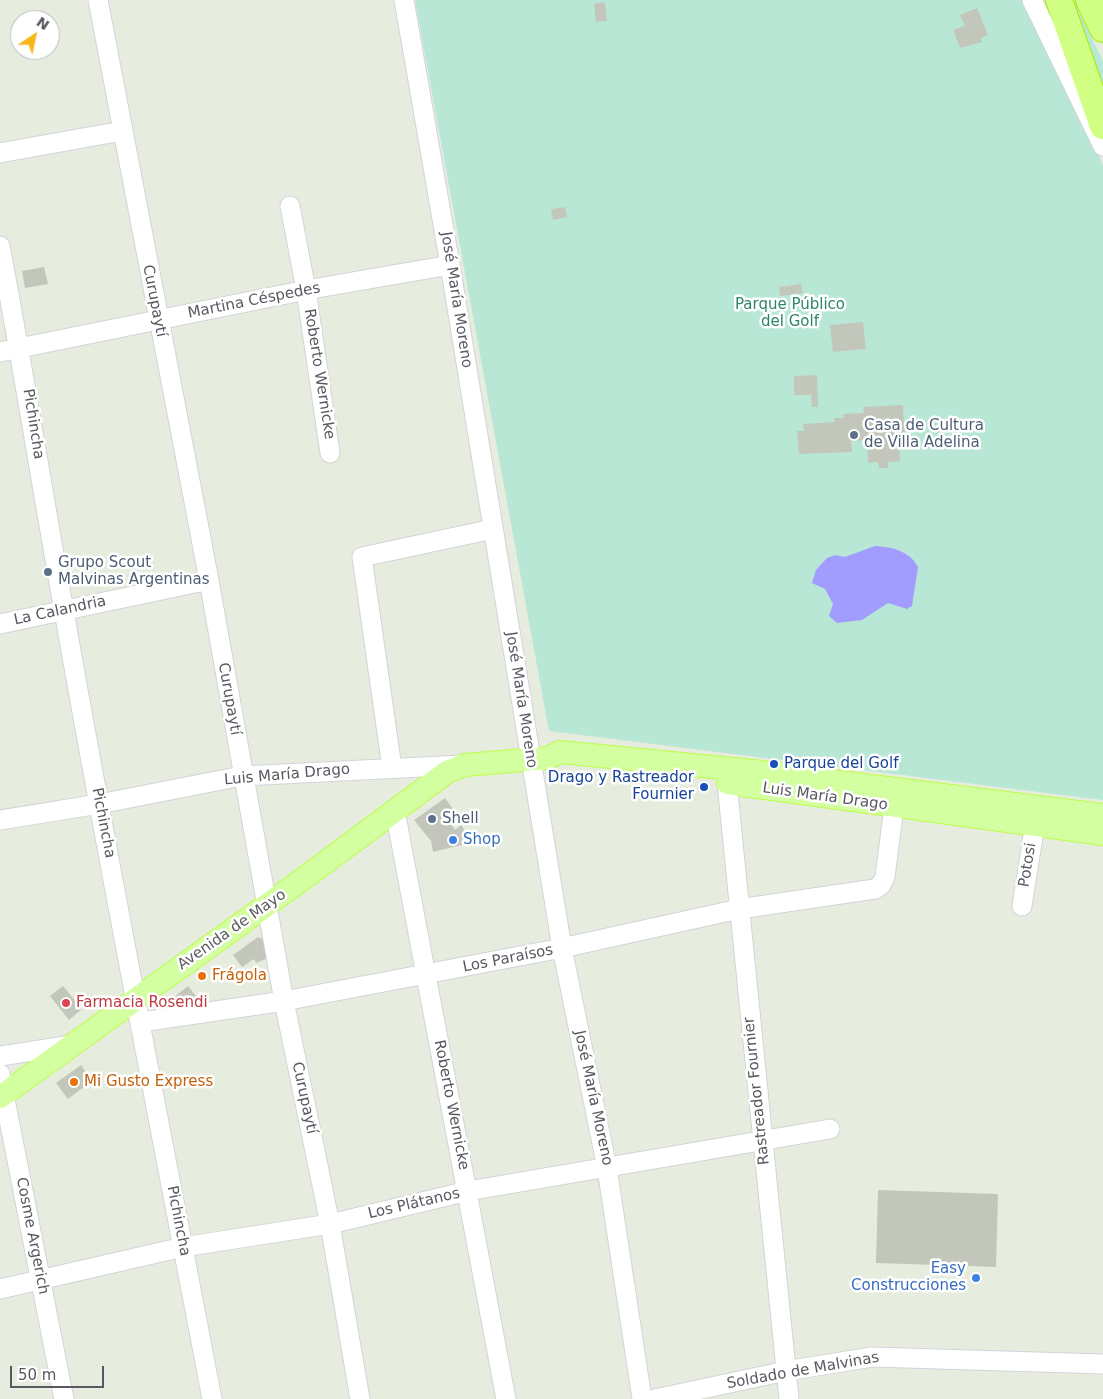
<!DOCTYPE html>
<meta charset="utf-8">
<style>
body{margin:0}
#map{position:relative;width:1103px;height:1399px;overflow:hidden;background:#e7edde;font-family:"DejaVu Sans",sans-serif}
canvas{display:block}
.north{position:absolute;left:10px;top:10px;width:50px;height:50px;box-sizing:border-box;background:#fff;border:1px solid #bdbcc0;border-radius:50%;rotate:34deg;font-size:14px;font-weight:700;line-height:20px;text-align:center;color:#595861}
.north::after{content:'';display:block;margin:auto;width:18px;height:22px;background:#f7b61a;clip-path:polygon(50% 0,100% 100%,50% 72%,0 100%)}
.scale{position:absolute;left:10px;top:1366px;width:94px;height:22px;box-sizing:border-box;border:2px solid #595861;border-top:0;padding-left:6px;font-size:15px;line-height:18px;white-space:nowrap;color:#595861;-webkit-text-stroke:4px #fff;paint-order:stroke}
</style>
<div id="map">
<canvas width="1103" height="1399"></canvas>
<div class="north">N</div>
<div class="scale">50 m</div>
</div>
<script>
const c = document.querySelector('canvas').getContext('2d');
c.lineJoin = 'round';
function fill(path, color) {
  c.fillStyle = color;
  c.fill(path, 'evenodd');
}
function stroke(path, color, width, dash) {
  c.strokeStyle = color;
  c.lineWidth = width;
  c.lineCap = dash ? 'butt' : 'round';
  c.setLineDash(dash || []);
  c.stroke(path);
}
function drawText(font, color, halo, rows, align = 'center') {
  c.font = font + ' "DejaVu Sans",sans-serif';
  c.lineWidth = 5;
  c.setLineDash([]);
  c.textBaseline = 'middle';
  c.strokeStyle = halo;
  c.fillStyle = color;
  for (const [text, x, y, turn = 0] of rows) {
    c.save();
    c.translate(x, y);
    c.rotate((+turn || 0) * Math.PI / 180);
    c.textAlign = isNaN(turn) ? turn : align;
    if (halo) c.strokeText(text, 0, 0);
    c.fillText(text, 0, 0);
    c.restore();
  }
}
fill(new Path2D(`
 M415,0H1036L1103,165V800L549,731Z
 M1066,0H1073L1103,61V106Z`), '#b8e7d6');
fill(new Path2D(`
 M875,546C892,547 910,551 918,567L912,606L907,609L888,603L862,620L837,623L829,616L833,604L825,589L812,583L816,570L827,558L835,555L845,557Z`), '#a29cff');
fill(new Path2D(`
 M605,2L607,21L596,22L594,4Z
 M977,8L988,35L981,38L982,42L960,48L953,30L965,26L960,15Z
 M565,207L567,217L553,220L551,209Z
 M44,267L48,284L25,288L22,271Z
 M801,284L803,293L780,296L779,287Z
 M863,322L866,349L833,352L830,325Z
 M817,375L818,407H812L811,395H794V376Z
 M903,405L905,443H899L900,461L888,462V468H879L878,462L868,463L867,440L851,441L852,452L799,454L797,431H804L803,424L835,422L834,418H844L843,414L864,413L863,407Z
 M445,798L455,812L447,818L455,830L461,825L468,835L470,843L433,852L431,841L414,820Z
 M258,937L263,939L268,958L256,963L254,959L242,967L233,955Z
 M63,986L82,1009L69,1020L50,996Z
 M188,986L200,1001L164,1007V1005Z
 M81,1065L92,1081L68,1099L56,1083Z
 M878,1190L998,1194L996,1267L876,1263Z`), '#c3c7bb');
const minor = new Path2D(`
 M98,0L208,575L284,1001L330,1224L360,1399
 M404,0L450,265L562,948L607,1168L642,1399
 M1032,0L1103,146
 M0,153L122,131
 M290,206L306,290L330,453
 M0,246C23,367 42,489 64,611C110,874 162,1137 212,1399
 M0,352L306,290L450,265
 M0,624L209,580
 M392,768L362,557L493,529
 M727,783L789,1399
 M395,811L506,1399
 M0,820L99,804L242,776L462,765
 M1022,906L1035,824
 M141,1022L284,1001L562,948L739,909L875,889L881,885L885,877L894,807
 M0,1056L72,1045
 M0,1074L64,1399
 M0,1289L183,1247L330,1224L468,1191L830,1129
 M655,1399L786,1371L872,1357L1103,1364`);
const major = new Path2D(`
 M728,783L1103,834
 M0,1097L303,879L447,772L465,765L548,758L560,752L753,771L1103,815`);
const highway = new Path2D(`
 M1059,0L1103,126
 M1089,0L1103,29`);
stroke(minor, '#d4d2da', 21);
stroke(major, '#bdfd47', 24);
stroke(highway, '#a0eb00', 28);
stroke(minor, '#fff', 19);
stroke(major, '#d3ffa1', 22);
stroke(highway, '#d0ff83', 26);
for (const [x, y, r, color] of [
 [854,435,5,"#5c6f8a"],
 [48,572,5,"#5c6f8a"],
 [774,764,5,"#1a4fb4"],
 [704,787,5,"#1a4fb4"],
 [432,819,5,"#5c6f8a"],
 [453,840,5,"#3f7fe0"],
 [202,976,5,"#e8710a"],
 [66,1003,5,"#e0444e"],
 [74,1082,5,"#e8710a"],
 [976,1278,5,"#3f7fe0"]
]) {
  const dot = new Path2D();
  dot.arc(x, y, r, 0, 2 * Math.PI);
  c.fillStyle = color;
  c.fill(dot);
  stroke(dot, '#fff', 2);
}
drawText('15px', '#595861', '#fff', [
 ["José María Moreno",456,300,81],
 ["Curupaytí",154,301,79],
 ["Martina Céspedes",254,301,-11],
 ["Roberto Wernicke",319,374,81],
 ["Pichincha",33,424,81],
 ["La Calandria",60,611,-12],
 ["Curupaytí",229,699,80],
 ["José María Moreno",521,700,81],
 ["Luis María Drago",287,775,-5],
 ["Luis María Drago",825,797,8],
 ["Pichincha",103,823,79],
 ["Potosi",1028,865,-81],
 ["Avenida de Mayo",232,930,-35],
 ["Los Paraísos",508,959,-11],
 ["Rastreador Fournier",757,1091,-96],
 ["Curupaytí",304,1098,78],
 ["José María Moreno",593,1098,78],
 ["Roberto Wernicke",451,1105,79],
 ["Los Plátanos",414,1204,-13],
 ["Pichincha",178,1221,79],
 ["Cosme Argerich",32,1236,79],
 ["Soldado de Malvinas",803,1371,-10]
]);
drawText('15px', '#2d8467', '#fff', [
 ["Parque Público",790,305],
 ["del Golf",790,322]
]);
drawText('15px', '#4e5e75', '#fff', [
 ["Casa de Cultura",864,426],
 ["de Villa Adelina",864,443],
 ["Grupo Scout",58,563],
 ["Malvinas Argentinas",58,580],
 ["Shell",442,819]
], 'left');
drawText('15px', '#164399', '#fff', [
 ["Parque del Golf",784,764],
 ["Drago y Rastreador",694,778,"right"],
 ["Fournier",694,795,"right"]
], 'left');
drawText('15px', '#366cbe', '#fff', [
 ["Shop",463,840],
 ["Easy",966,1269,"right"],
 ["Construcciones",966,1286,"right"]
], 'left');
drawText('15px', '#c56008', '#fff', [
 ["Frágola",212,976],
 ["Mi Gusto Express",84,1082]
], 'left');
drawText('15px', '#be3a42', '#fff', [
 ["Farmacia Rosendi",76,1003]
], 'left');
</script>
